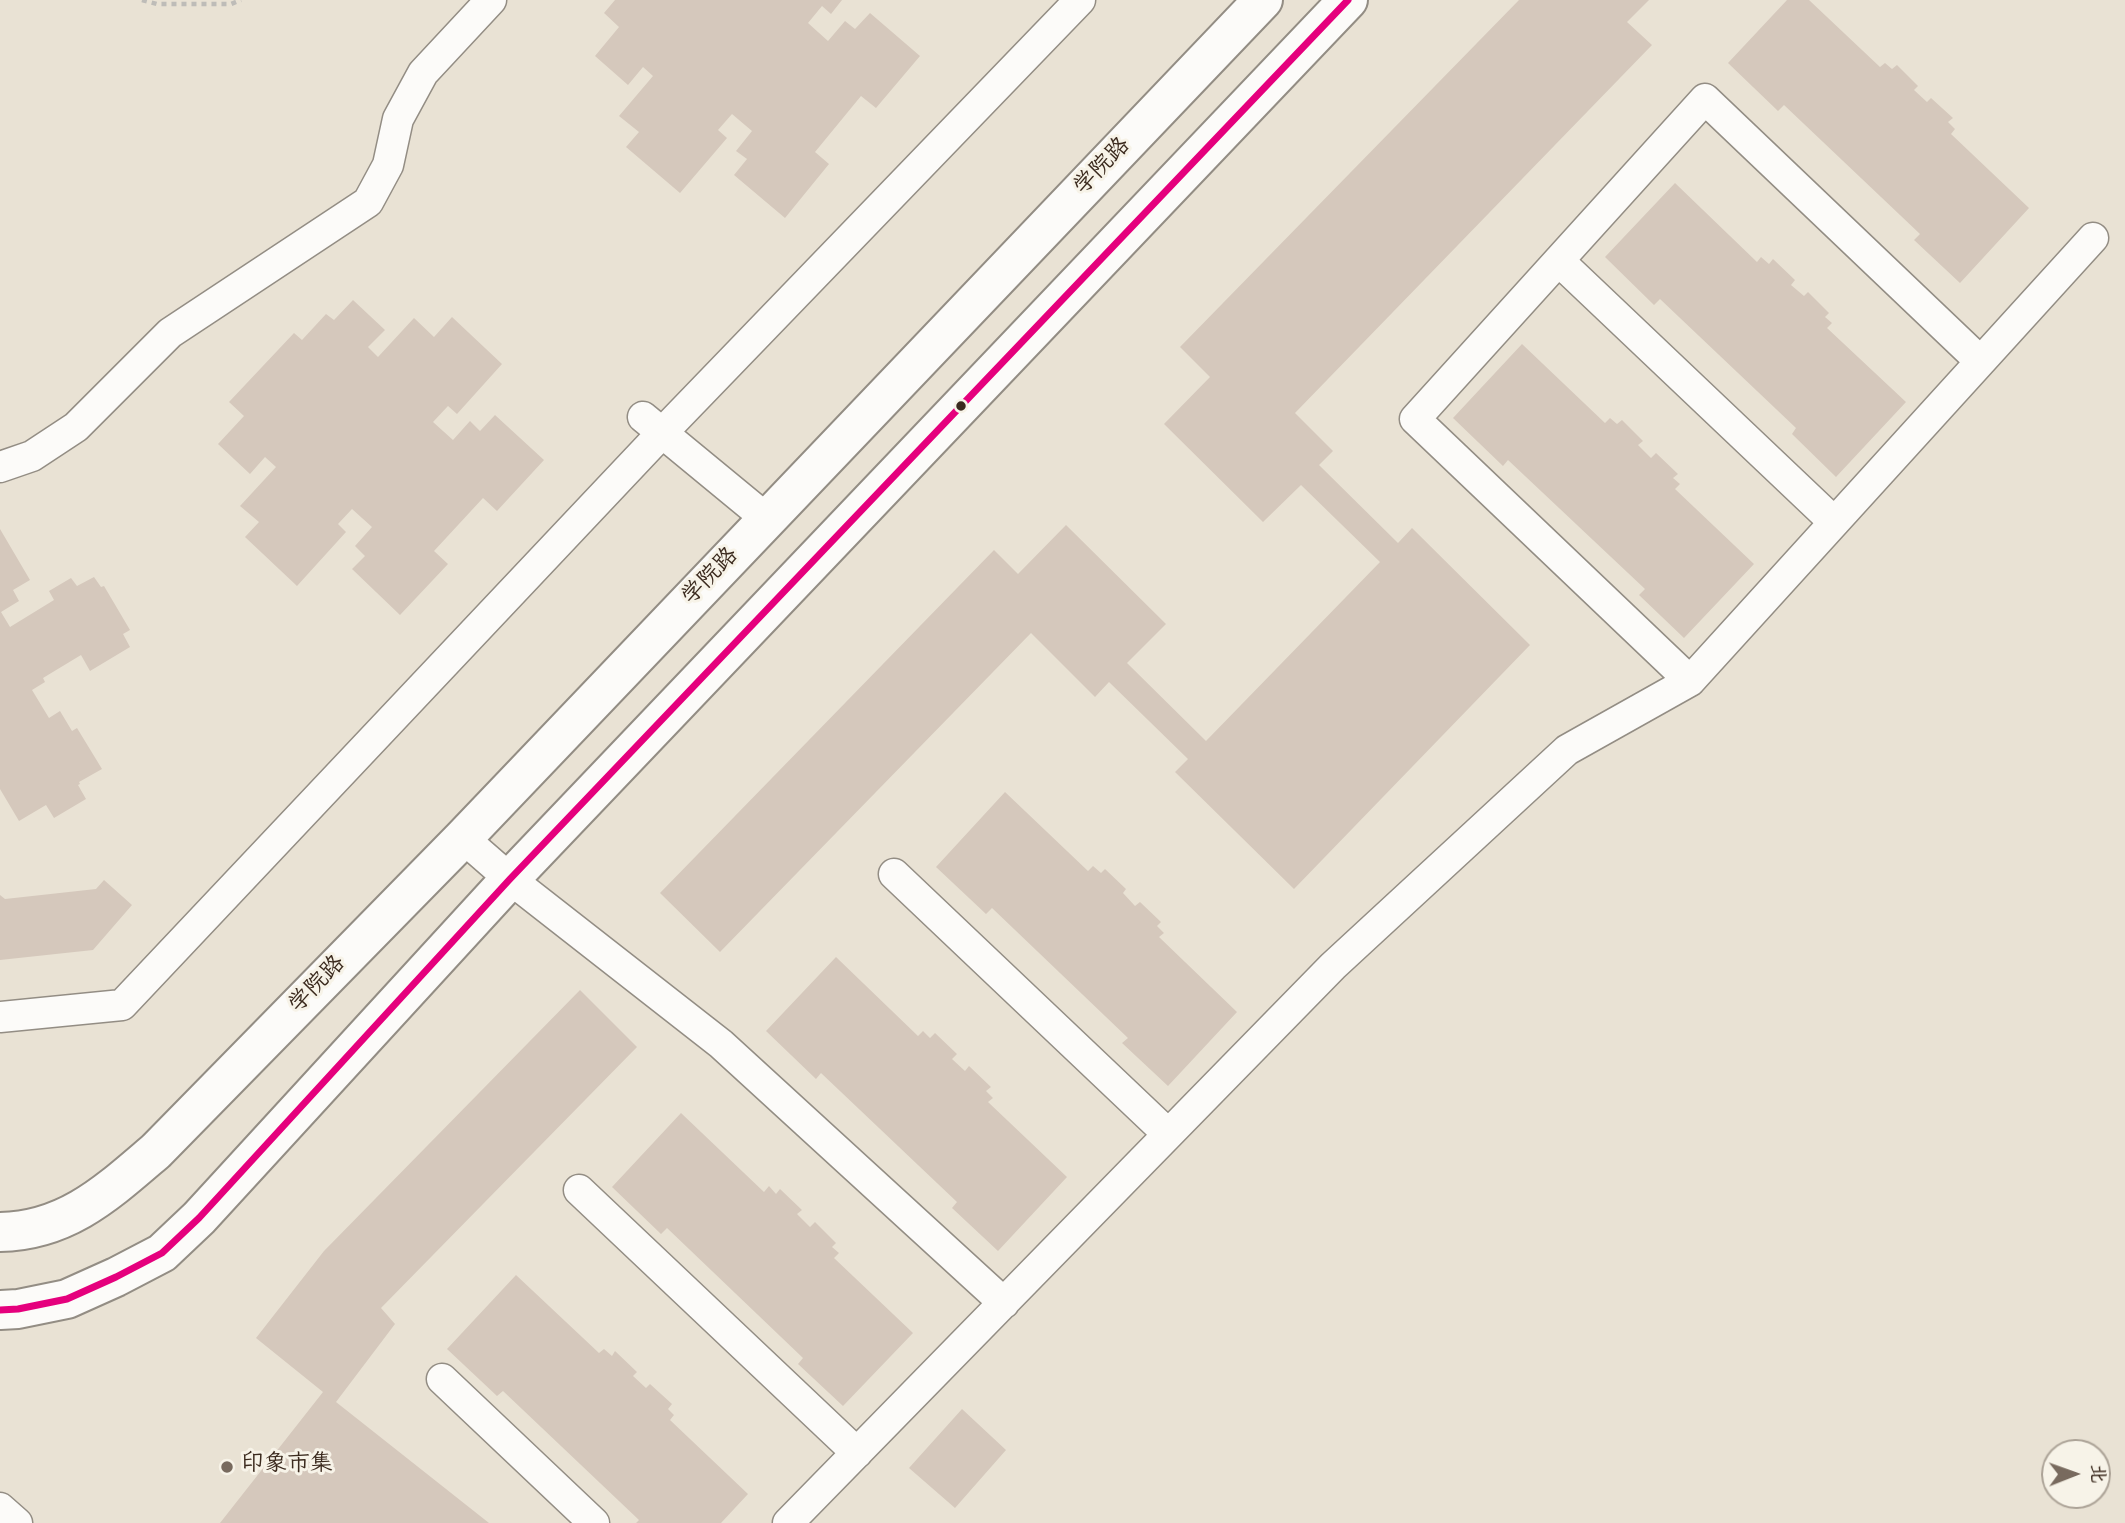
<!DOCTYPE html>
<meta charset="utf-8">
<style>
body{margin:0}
#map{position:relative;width:2125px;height:1523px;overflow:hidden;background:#e9e2d4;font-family:Dekko,"LXGW WenKai TC",sans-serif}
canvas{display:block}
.north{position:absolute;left:2041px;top:1439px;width:70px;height:70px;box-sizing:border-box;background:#f7f3e8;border:2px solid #aca397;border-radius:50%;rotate:89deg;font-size:19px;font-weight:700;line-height:28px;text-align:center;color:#3b2a1e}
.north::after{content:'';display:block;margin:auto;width:24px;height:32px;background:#786a5e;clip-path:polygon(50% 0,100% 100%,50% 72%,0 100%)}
</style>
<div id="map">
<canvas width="2125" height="1523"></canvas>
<div class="north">北</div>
</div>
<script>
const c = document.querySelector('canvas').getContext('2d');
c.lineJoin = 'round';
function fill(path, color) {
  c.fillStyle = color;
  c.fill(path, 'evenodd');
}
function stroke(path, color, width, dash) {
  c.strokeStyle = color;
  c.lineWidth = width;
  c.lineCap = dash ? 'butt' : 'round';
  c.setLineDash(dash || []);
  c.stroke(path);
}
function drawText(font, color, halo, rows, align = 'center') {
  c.font = font + ' Dekko,"LXGW WenKai TC",sans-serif';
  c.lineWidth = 6;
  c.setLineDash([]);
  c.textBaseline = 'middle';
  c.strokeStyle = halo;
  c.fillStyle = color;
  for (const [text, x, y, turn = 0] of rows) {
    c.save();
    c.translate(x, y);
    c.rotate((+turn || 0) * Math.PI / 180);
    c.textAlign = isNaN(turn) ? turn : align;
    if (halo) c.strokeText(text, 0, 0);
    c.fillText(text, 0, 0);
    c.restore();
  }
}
fill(new Path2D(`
 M615,0H842L831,14L822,6L808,23L828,41L845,21L855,29L870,13L920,56L876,108L861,96L815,152L829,164L785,218L734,175L747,159L736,151L752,131L732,114L718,130L727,138L680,193L626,147L639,132L619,116L653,76L643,67L628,85L595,56L619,27L604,13Z
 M1519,0H1649L1627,22L1652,45L1295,413L1333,451L1319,465L1398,543L1412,528L1530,645L1294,889L1175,772L1188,759L1109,682L1095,697L1031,633L720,952L660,893L994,550L1018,574L1066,525L1166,624L1127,663L1206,741L1380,562L1301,485L1263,522L1164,424L1210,377L1180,347Z
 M1787,0H1809L1880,67L1885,63L1892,69L1897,65L1918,86L1914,90L1927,102L1931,98L1953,118L1948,122L1955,129L1951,134L2029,208L1960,283L1914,240L1920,234L1784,105L1778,111L1728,63Z
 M1675,183L1757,262L1761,257L1769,264L1773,259L1795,280L1791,285L1804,296L1808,292L1829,313L1825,317L1832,323L1827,328L1906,402L1836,477L1792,434L1796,428L1660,299L1654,305L1605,257Z
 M353,300L385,330L368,347L378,357L414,318L434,337L452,317L502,364L457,414L448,406L433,422L453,440L470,421L480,431L495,415L544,460L497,511L483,498L434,551L448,564L400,615L352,569L365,556L355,546L372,527L352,509L338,524L346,532L297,586L245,537L259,522L240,506L276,467L265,457L250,474L218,444L244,416L229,402L294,333L302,340L326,314L334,320Z
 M1522,344L1605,423L1610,418L1617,424L1622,420L1643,441L1638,445L1651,458L1656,453L1678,474L1673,478L1680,484L1675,489L1754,564L1684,638L1639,595L1645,589L1508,460L1503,466L1453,418Z
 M0,529L30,580L13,590L19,601L1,612L10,627L54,600L49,591L71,578L77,586L94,577L101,587L104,586L130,630L123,634L130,647L90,671L81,655L43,678L45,682L32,690L49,718L60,711L72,731L77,728L102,769L79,782L80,784L78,785L86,799L54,818L46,805L19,821L0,789Z
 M1005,792L1088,871L1093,866L1101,873L1105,869L1126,889L1123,893L1135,906L1140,902L1161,922L1157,926L1164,933L1159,937L1237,1012L1168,1086L1122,1043L1128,1038L992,908L986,914L936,867Z
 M104,880L132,905L93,950L0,960V895L5,899L96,889Z
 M836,957L918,1036L923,1031L930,1038L935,1033L957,1054L952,1059L965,1071L969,1066L991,1087L986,1091L993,1098L988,1102L1067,1177L998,1251L952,1208L957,1202L821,1073L816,1079L766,1031Z
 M580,990L637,1047L381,1308L395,1324L336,1402L489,1523H220L323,1392L256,1338L324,1251Z
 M681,1113L764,1192L769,1186L776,1194L780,1189L802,1210L797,1214L810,1227L815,1222L836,1243L832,1247L839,1253L834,1258L913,1333L843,1406L798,1364L803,1358L667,1228L661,1234L612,1187Z
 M516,1275L599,1353L604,1349L612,1356L615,1351L637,1372L633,1376L646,1388L650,1384L672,1404L668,1409L674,1415L670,1420L748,1494L721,1523H636L639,1520L503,1391L497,1396L447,1349Z
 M962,1409L1006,1450L955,1508L909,1468Z`), '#d5c8bc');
const service = new Path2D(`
 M1559,261L1834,522
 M643,417L768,520
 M0,467L32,456L76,427L170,333L368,202L388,165L398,119L423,73L491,0
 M1690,681L1415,419L1705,99L1980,361
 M463,838L510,879L721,1044L1004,1303
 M894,874L1168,1134
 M0,1017L122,1005L662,433L1080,0
 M579,1190L857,1453
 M442,1379L594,1523
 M0,1508L17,1523
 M788,1523L1333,966L1567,750L1690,681L2093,238`);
const tertiary = new Path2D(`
 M0,1232C67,1231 108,1192 156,1151L463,838L1263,0
 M0,1310L18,1309L67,1299L116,1277L162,1253L199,1218L510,879L1348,0`);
stroke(service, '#938d84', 33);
stroke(tertiary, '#938d84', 42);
stroke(new Path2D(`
 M142,0L157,4H231L241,0`), '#bebcb8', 4.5, [5, 5]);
stroke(service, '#fcfbf9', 30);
stroke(tertiary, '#fcfbf9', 38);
stroke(new Path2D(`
 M0,1310L18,1309L67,1299L116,1277L162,1253L199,1218L510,879L1348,0`), '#e5007d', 7);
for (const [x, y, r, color] of [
 [961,406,6,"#3b2a1e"],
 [227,1467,7,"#786a5e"]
]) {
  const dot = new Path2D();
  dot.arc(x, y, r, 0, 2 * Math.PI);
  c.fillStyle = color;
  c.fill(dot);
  stroke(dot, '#f7f3e8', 2.5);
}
drawText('23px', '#3b2a1e', '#f7f3e8', [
 ["学院路",1104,168,-46],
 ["学院路",712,578,-46],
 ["学院路",319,986,-46]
]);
drawText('23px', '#3b2a1e', '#f7f3e8', [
 ["印象市集",241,1467]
], 'left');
</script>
